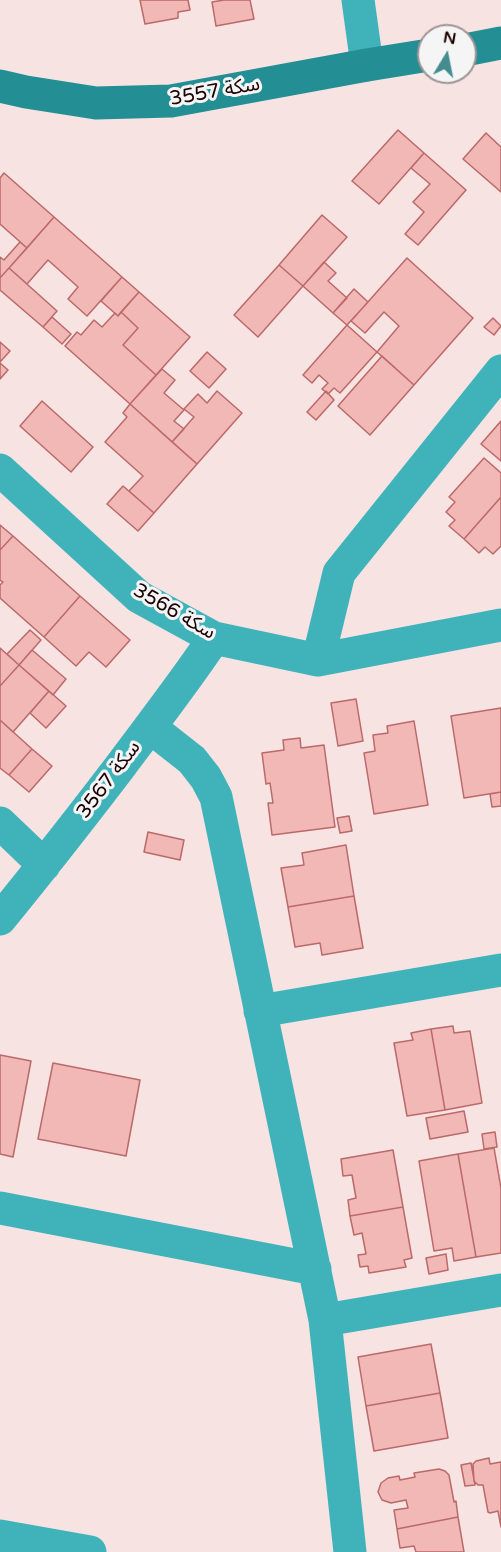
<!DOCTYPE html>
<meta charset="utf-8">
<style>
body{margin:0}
#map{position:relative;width:501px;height:1552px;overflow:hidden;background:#f6e3e2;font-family:"Varela Round",sans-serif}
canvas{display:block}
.north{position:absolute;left:417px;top:24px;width:60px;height:60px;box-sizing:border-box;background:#f5f5f5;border:2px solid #9f9494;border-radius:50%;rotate:10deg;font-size:16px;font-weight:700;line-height:24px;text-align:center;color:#1d0203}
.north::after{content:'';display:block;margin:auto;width:21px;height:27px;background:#448c90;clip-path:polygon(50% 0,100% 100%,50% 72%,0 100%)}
</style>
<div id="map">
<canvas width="501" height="1552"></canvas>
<div class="north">N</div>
</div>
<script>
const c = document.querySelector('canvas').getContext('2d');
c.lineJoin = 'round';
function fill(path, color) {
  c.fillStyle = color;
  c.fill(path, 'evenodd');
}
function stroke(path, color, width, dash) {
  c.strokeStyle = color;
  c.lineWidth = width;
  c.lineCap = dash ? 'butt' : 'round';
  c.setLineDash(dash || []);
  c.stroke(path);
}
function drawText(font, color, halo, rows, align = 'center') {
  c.font = font + ' "Varela Round","Noto Sans Arabic",sans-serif';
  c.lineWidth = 6;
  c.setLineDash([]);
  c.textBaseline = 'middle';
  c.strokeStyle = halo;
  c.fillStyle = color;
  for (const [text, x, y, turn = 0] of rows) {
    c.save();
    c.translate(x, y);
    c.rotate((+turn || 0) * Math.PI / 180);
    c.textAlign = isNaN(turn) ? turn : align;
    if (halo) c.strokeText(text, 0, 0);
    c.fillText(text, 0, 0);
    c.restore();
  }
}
const building = new Path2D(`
 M140,0H188L190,10L178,12V18L145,24Z
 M224,0H250L254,19L216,26L212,2Z
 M398,130L424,153L379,204L352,181Z
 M486,133L501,147V192L463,159Z
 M424,153L466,190L418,245L405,234L424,212L413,202L430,184L411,168Z
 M4,173L54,217L27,248L0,224V178Z
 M322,215L347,237L303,286L279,265Z
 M54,217L122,277L87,316L68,299L78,287L48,260L27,284L9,268Z
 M20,242L27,248L0,278V257L4,260Z
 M407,258L473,318L414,385L377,352L399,326L384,312L365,333L351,321Z
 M324,262L336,273L328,281L347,298L333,313L303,286Z
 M279,265L303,286L258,337L234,315Z
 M9,268L57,311L43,327L0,290V278Z
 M122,277L139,292L118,316L101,301Z
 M354,289L368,302L347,325L333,313Z
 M139,292L190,337L156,375L123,345L138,328L121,312Z
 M121,312L138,328L123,345L156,375L130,404L65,346L77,332L81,335L94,320L102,327L115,313L118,316Z
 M52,317L71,334L62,344L43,327Z
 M493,318L501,326L494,335L484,327Z
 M347,325L377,352L340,393L334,388L328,394L322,389L328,383L319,375L312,383L303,375Z
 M0,342L10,351L0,362Z
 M207,352L226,369L209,388L190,371Z
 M382,356L414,385L370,435L338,406Z
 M0,363L8,370L0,379Z
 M162,369L175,380L164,393L184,410L174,421L184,429L172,442L130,404Z
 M217,391L242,413L197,464L172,442L194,417L184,409L198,394L207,403Z
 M326,391L334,400L316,420L307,412Z
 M42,401L93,447L71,472L20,426Z
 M130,404L197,464L154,513L129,491L143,476L105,442L127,417L123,413Z
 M501,421V461L481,444Z
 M484,458L501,473V497L464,539L449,526L455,520L446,512L455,502L449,497Z
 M123,486L154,513L138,531L107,504Z
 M501,497V546L493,554L485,547L479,553L464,539Z
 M0,525L13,536L0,550Z
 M13,536L80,596L44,637L0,598V585L3,582L0,580V550Z
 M80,596L130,640L106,667L89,652L76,666L44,637Z
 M30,630L41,640L19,665L7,654Z
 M0,648L19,665L0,686Z
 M32,650L66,679L53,695L19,665Z
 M19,665L49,691L13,732L0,720V686Z
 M49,691L66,706L46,728L30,713Z
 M356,699L363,741L338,746L331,703Z
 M501,708V792L464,798L451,716Z
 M0,720L32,749L9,775L0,768Z
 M414,721L428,805L374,814L364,753L375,751L373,735L388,733L387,726Z
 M300,738L301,748L324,745L335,827L272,835L268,803H273L270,783L266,784L262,753L284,750L283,740Z
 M32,749L52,766L29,792L9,775Z
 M501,792V806L492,807L490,794Z
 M349,816L352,831L340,833L337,818Z
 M148,832L184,840L180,860L144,852Z
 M346,845L354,896L288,907L281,868L304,865L302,853Z
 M354,896L363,948L322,955L320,943L295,947L288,907Z
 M453,1026L454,1033L470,1031L482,1103L445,1110L431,1029Z
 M431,1029L445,1110L407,1116L394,1043L413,1040L411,1033Z
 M0,1055L31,1061L13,1157L0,1154Z
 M53,1063L140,1080L126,1156L38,1139Z
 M464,1111L468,1132L430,1139L426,1118Z
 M495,1132L497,1147L484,1149L482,1134Z
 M494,1148L501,1188V1253L476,1257L458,1154Z
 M393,1150L403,1207L350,1216L348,1200L356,1198L352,1175L343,1176L341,1159Z
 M458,1154L476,1257L454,1261L452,1248L434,1251L419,1161Z
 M403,1207L412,1258L404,1260L406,1267L369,1273L368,1266L360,1267L358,1255L366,1254L362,1233L354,1235L350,1216Z
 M446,1254L448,1270L429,1274L426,1258Z
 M431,1344L440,1393L366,1406L358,1357Z
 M440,1393L448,1438L374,1451L366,1406Z
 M489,1458L490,1464L501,1462V1527L498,1511L490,1513L488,1512L483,1485H478L474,1481L473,1464L476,1461Z
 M471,1463L475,1485L465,1486L461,1465Z
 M439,1469L445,1471L449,1475L454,1502L456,1501L458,1517L397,1529L394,1510L408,1508L406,1500L391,1503L382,1500L378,1492L381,1483L388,1478L399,1476L400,1480L415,1477L414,1473Z
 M458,1517L464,1552H416L414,1546L400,1548L397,1529Z`);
fill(building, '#f1b8b6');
stroke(building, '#bb6969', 1.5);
stroke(new Path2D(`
 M358,0L367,65
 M0,470L139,597L214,638L318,660L501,625
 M318,660L339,573L501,371
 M150,727L192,760L206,778L216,797L325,1320L350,1552
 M0,823L44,865
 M0,919C41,869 80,819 119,768C151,725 184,683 214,638
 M260,1011L501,970
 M0,1208L315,1269
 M325,1320L501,1290
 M0,1536L90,1552`), '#40b3ba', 33);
stroke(new Path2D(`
 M465,50L501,43
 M0,86L26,92L96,103L171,101L367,65L429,55`), '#238e94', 33);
drawText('20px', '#1d0203', '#f5f5f5', [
 ["سكة 3557",215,92,-10],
 ["سكة 3566",174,612,30],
 ["سكة 3567",109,780,-53]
]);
</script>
